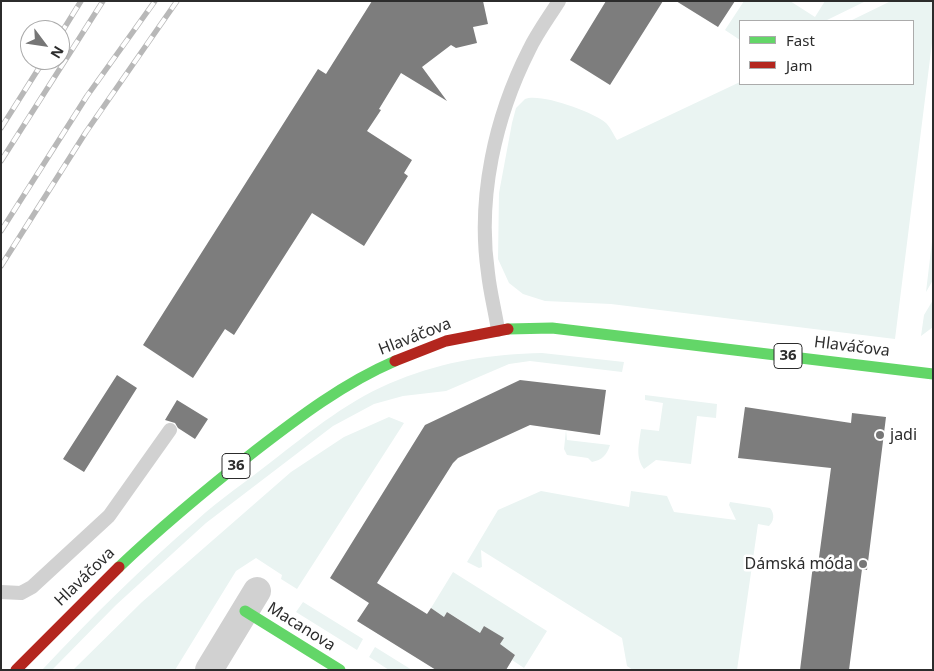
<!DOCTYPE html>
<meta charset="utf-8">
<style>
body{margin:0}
#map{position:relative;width:934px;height:671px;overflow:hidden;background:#fff;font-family:"Noto Sans",sans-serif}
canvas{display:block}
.frame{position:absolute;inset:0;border:2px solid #2c2c2c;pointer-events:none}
.legend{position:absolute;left:739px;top:20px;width:175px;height:65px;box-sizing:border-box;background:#fff;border:1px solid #ababab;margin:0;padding:6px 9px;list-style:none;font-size:15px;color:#2c2c2c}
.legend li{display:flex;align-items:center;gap:10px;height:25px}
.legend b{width:25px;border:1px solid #ababab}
.north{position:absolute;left:20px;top:20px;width:50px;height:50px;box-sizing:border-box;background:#fff;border:1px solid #ababab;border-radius:50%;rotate:121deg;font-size:14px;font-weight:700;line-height:20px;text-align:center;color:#2c2c2c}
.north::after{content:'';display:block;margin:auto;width:18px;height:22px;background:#767676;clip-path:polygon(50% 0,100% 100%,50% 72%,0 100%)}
</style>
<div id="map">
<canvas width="934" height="671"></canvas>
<div class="frame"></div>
<ul class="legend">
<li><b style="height:6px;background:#63d668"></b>Fast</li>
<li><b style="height:6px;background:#b3261e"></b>Jam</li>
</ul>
<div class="north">N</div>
</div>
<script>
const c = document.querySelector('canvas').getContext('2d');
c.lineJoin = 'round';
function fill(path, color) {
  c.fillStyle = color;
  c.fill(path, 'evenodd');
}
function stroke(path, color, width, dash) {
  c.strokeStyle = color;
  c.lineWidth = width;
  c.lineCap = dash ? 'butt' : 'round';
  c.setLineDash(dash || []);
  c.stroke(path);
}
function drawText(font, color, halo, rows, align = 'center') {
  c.font = font + ' "Noto Sans",sans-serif';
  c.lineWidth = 5;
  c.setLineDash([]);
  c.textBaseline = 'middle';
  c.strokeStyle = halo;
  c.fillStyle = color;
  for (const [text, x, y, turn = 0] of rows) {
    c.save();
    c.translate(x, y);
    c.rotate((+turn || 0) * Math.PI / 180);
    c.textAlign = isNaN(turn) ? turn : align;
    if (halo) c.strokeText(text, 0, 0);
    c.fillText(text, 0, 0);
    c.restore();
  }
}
fill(new Path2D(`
 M744,1H790L815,17L825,1H866L825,21H740V40L725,30Z
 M891,1H933V35L895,339L611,304L545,301L523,294L509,283L498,259L499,193L512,123L516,108L525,99C541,93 593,112 606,123C611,128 613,134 617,140L740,82V84H913V21H850Z
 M933,233V280L926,292Z
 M933,300V327L921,336L924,315Z
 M542,353L624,362L622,372L530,361L509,364L446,391L403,396L374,404L333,426L206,523L116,605L52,670H42C91,618 142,567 197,520C220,499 247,481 271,462C311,431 351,398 398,380C445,361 492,354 542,353Z
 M645,395L717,404L716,418L697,416L691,464L656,460L644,469C635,457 639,444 641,429L659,431L663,403L645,400Z
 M389,417L404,423L297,589L281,579L282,575L256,558L236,571L175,670H73L142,602L291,472L344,437Z
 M566,430L567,440L610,445C607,455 602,460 592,462L588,458L567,455L564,449Z
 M541,491L629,507L631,491L667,496L674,512L736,520L729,505L730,502L770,508C775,514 774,521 769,526L758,524L737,670H633L627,666L622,638L481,550L482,567L479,568L467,562L498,510Z
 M453,572L547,631L524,668L512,660L515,655L508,650H497L503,638L484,626L477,638L462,621L447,612L444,617L431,608Z
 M303,602L363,639L357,650L296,612Z
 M375,647L412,670H389L369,657Z`), '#eaf4f2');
fill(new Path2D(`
 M372,1H483L488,24L473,27L477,43L456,48L451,45L422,67L447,101L401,73L379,109L381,110L367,131L412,160L404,173L408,176L364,246L312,213L234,335L225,329L193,378L143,345L318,69L326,74Z
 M606,1H663L610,85L570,60Z
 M676,1H735L718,27Z
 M117,375L137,388L84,472L63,459Z
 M520,380L606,390L600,435L530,425L458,458L453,463L377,583L427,614L431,608L444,617L447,612L480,633L484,626L504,638L500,644L515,655L506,670H436L357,621L369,603L330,578L425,425Z
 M177,400L208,419L195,439L178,428L175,423L165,420Z
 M745,407L851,423L852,413L886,417L867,570L862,569L849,670H800L813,565H818L831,468L738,458Z`), '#7d7d7d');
stroke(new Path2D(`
 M498,330C495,311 490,292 488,273C477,198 495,117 529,50C537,33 549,17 559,1
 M1,592L21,593L32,587L109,516L170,430`), '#d1d1d1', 14);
stroke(new Path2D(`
 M209,670L257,591`), '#d1d1d1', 28);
stroke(new Path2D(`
 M508,329L552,328L933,374
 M119,567C162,526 208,488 255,451C299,417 344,383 395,361
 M245,611L340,670`), '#63d668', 11);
stroke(new Path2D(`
 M395,361L446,341L508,329
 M16,670L119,567`), '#b3261e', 11);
const rail = new Path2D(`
 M60,35L81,1
 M1,128L44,60
 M1,161L103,1
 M1,231L87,96L155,1
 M1,266L86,132L177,1`);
stroke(rail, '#b8b8b8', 5.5);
stroke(rail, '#fff', 4, [11]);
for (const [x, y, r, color] of [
 [880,435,5,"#767676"],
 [863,564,5,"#767676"]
]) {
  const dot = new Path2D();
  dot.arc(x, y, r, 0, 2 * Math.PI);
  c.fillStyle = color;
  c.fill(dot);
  stroke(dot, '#fff', 2);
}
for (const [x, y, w] of [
 [788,356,28],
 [236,466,28]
]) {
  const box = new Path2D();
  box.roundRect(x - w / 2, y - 12.5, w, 25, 4);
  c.fillStyle = '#fff';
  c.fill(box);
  stroke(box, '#2c2c2c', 1);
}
drawText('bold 15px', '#2c2c2c', null, [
 ["36",788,356],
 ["36",236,466]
]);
drawText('16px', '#2c2c2c', '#fff', [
 ["Hlaváčova",415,337,-21],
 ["Hlaváčova",852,347,7],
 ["Hlaváčova",85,577,-44],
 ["Macanova",301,627,32]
]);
drawText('16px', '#2c2c2c', '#fff', [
 ["jadi",890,435],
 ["Dámská móda",853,564,"right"]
], 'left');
</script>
